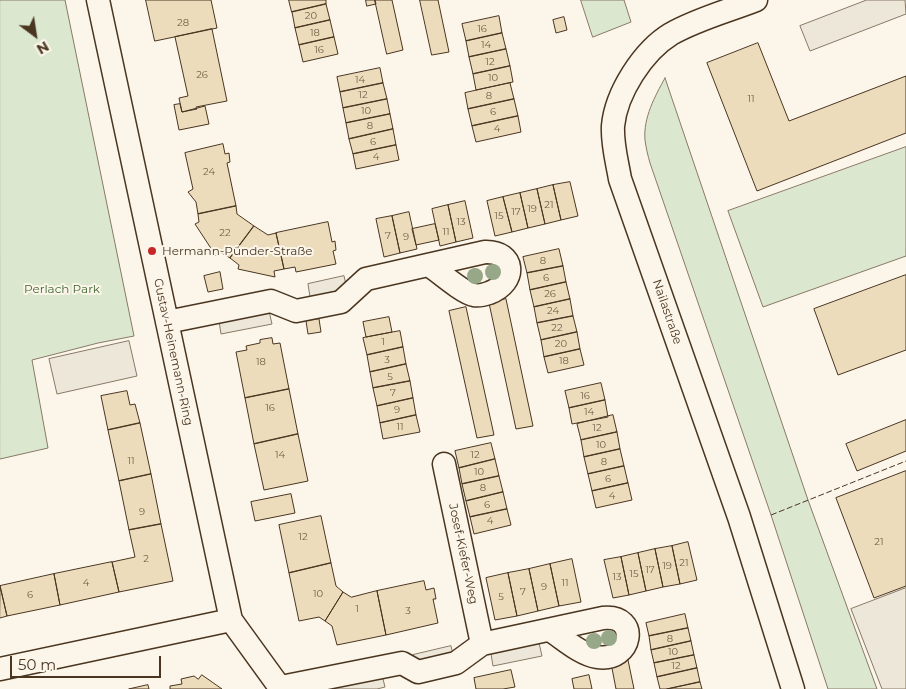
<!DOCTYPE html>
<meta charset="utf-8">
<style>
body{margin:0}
#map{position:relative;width:906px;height:689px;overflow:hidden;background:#fbf6e9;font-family:Montserrat,sans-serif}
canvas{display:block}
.north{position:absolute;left:10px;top:10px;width:50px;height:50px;-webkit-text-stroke:4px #fbf6e9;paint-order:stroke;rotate:149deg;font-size:14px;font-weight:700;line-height:20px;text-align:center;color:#4a3520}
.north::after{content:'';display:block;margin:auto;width:18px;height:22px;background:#4a3520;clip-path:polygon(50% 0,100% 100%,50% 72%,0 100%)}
.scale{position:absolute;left:10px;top:656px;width:151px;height:22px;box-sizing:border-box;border:2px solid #4a3520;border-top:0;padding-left:6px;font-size:15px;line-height:18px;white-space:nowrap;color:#4a3520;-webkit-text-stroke:4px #fbf6e9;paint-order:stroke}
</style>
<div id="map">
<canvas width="906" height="689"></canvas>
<div class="north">N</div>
<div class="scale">50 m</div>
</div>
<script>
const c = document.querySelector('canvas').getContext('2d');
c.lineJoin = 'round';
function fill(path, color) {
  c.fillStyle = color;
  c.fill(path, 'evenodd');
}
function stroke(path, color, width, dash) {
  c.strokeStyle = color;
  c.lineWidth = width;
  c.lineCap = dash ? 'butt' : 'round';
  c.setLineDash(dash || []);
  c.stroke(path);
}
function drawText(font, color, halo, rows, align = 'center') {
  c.font = font + ' Montserrat,sans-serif';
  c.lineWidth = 4;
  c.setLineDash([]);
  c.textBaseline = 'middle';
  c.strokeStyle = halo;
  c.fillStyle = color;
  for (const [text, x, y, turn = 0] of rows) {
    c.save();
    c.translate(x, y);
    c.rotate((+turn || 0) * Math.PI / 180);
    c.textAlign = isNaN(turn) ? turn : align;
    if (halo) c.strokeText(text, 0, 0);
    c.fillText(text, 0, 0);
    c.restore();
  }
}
const green = new Path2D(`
 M0,0H65L134,336L98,343L32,360L48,448L0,459Z
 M581,0H624L631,22L593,37Z
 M665,78L808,500L877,689H828L771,515L650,163C648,156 646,148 645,140C643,118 655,96 665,78Z
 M906,147V256L763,307L728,211Z`);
fill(green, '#dce7d0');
stroke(green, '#887966', 1);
const parking = new Path2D(`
 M867,0H905L906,14L810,51L800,26Z
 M344,276L347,289L310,297L308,284Z
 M269,311L272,324L221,334L219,321Z
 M129,341L137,376L57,394L49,359Z
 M906,588V689H882L851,609Z
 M539,643L542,656L493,666L491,654Z
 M451,646L454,659L416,668L413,655Z
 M382,675L385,687L377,689H334V685Z`);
fill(parking, '#ede7d9');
stroke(parking, '#887966', 1);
const building = new Path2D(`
 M146,0H211L217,28L155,41Z
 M289,0H326V4L292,12Z
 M366,0H375L376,4L367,6Z
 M375,0H392L403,50L387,54Z
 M420,0H438L449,52L432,55Z
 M326,4L330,20L295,28L292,12Z
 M499,16L502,33L466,41L462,24Z
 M564,17L567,30L556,33L553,20Z
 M330,20L334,37L299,45L295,28Z
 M212,29L227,101L196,107L197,109L182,112L179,98L188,96L175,37Z
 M502,33L506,49L469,57L466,41Z
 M334,37L338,54L303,62L299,45Z
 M758,43L789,121L906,76V133L757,191L707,63Z
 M506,49L510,66L473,74L469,57Z
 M510,66L513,82L476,90L473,74Z
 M380,68L383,83L340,92L337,77Z
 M383,83L387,99L343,108L340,92Z
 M510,83L514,99L468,109L465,93Z
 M387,99L390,114L346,123L343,108Z
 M514,99L518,116L472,126L468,109Z
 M180,104L182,112L205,106L209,124L179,130L174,105Z
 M390,114L393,129L349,139L346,123Z
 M518,116L521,132L476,142L472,126Z
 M393,129L396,145L353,154L349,139Z
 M223,144L225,154L229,153L230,162L227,163L236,206L198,214L196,202L188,192L193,189L185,153Z
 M396,145L399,160L356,169L353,154Z
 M570,182L578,216L561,220L553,185Z
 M553,185L561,220L545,224L537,189Z
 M537,189L545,224L528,228L520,193Z
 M520,193L528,228L512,232L503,197Z
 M503,197L512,232L495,236L487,201Z
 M465,201L473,238L456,242L448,205Z
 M448,205L456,242L440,246L432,209Z
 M236,206L237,214L254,226L230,258L220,252L216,256L195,224L199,222L198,214Z
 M409,212L417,249L400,253L392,216Z
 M392,216L400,253L384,257L376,219Z
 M328,222L332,242L335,241L336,250L333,251L336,264L296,272L295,267L284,269L276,233Z
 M435,224L439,240L416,245L412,229Z
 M254,226L268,235L276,233L284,269L274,271L275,277L238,269L239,265L230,258Z
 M559,249L563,266L527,273L523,257Z
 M563,266L566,282L530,290L527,273Z
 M220,272L223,289L208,292L204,276Z
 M906,275V350L838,375L814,309Z
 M566,282L570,299L534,307L530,290Z
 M506,299L533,426L516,429L489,303Z
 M570,299L573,316L537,323L534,307Z
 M466,307L494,435L477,438L449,311Z
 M573,316L577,332L541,340L537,323Z
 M389,317L392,332L366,337L363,322Z
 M319,319L321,332L308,334L306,321Z
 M400,331L403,347L367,355L363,338Z
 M577,332L580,349L544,357L541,340Z
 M272,338L273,344L280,343L289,389L245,398L236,352L247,350L246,346L260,343V340Z
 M403,347L406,364L370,372L367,355Z
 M580,349L584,365L548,373L544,357Z
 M406,364L410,381L373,388L370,372Z
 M410,381L413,398L377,406L373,388Z
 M601,383L605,400L569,408L565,391Z
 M289,389L298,434L254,444L245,398Z
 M127,391L130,405L135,404L140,423L108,430L101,396Z
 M413,398L416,415L380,423L377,406Z
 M605,400L608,417L572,424L569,408Z
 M416,415L420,432L383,439L380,423Z
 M613,415L617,432L581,440L577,424Z
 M906,420V451L857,471L846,444Z
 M140,423L151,474L119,481L108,430Z
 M617,432L620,449L584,457L581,440Z
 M298,434L308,481L264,490L254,444Z
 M491,443L495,459L459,468L455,451Z
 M620,449L624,466L588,474L584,457Z
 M495,459L499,476L462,484L459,468Z
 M624,466L628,483L592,491L588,474Z
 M906,471V586L874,598L836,498Z
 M151,474L161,524L129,530L119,481Z
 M499,476L503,492L466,501L462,484Z
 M628,483L632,500L596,508L592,491Z
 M503,492L507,509L470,517L466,501Z
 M291,494L295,513L255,521L251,502Z
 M507,509L511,525L474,534L470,517Z
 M321,516L331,563L289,573L279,525Z
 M161,524L173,581L119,592L112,562L135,557L129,530Z
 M688,542L697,580L680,584L672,546Z
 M672,546L680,584L663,587L655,549Z
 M655,549L663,587L646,591L638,553Z
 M638,553L646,591L629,595L621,557Z
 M621,557L629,595L613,598L604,560Z
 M572,559L581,602L559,606L550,564Z
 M112,562L119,592L60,605L54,574Z
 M331,563L336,586L343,592L325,621L319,617L299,621L289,573Z
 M550,564L559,606L538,611L529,569Z
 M529,569L538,611L517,616L508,573Z
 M508,573L517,616L495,620L486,578Z
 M54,574L60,605L7,616L0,586Z
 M424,581L426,590L434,588L436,599H433L438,623L386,635L377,591Z
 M0,586L7,616L0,618Z
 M377,591L386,635L337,645L332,626L325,621L343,592L351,597Z
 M685,614L688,628L649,636L646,623Z
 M688,628L691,641L651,650L649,636Z
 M691,641L694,655L654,663L651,650Z
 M694,655L697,668L657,677L654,663Z
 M628,660L634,689H616L611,663Z
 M697,668L700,682L667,689H660L657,677Z
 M511,670L515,687L503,689H476L474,678Z
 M202,675L222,689H170V686L182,684L181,679L194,676L198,679Z
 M589,675L592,689H574L572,679Z
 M700,682L702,689H667Z
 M148,685L149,689H129Z`);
fill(building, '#ecdcbc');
stroke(building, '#4a3520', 1);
const minor = new Path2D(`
 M98,0L231,620L281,689
 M756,0C728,11 697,19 671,34C643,51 616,93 613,126C612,144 617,161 620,179L739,517L793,689
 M167,322L271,301L296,311L341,302L366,279L485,252C515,251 518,282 489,293C486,294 478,296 474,295C463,293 439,272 429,265
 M444,464L482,644
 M0,669L231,620
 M281,687L402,663L418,672L456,663L482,644L603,618C641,614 632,663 597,657C580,654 564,639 550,630`);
stroke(minor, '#4a3520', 25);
stroke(minor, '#fbf6e9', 22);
stroke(new Path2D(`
 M771,515L906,461`), '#4a3520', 1, [6, 2.5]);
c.fillStyle = '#96a887';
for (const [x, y] of [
 [493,272],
 [475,276],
 [609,638],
 [594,641]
]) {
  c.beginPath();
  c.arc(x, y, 8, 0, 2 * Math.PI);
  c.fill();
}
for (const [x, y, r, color] of [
 [152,251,5,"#c62828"]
]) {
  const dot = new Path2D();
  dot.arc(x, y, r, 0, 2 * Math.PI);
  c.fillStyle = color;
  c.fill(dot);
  stroke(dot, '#fbf6e9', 2);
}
drawText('10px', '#725f47', null, [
 ["20",311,16],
 ["28",183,23],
 ["16",482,29],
 ["18",315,33],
 ["14",486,45],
 ["16",319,50],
 ["12",490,62],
 ["26",202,75],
 ["10",493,78],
 ["14",360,80],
 ["12",363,95],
 ["8",489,96],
 ["11",751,99],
 ["10",366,111],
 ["6",493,112],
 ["8",370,126],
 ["4",497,129],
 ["6",373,142],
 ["4",376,157],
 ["24",209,172],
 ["21",549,205],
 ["19",532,209],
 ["17",516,212],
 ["15",499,216],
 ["13",461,222],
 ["11",446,232],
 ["22",225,233],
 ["7",388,236],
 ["9",406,237],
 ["8",543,261],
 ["6",546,278],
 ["26",550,294],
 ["24",553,311],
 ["22",557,328],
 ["1",383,342],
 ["20",561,344],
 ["3",387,360],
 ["18",564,361],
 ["18",261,362],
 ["5",390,377],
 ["7",393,393],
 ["16",585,396],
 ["16",270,408],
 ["9",397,410],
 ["14",589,412],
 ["11",400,427],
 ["12",597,428],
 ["10",601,445],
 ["14",280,455],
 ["12",475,455],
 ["11",131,461],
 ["8",604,462],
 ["10",479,472],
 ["6",608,479],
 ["8",483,488],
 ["4",612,496],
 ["6",487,505],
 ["9",142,512],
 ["4",490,521],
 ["12",303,537],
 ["21",879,542],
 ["2",146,559],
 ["21",684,563],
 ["19",667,566],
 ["17",650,570],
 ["15",634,574],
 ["13",617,577],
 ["4",86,583],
 ["11",565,583],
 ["9",544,587],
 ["7",523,592],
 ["10",318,594],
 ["6",30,595],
 ["5",501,597],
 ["1",357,609],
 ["3",408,611],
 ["8",670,639],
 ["10",673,652],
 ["12",676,666]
]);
drawText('12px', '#4a3520', '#fbf6e9', [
 ["Hermann-Pünder-Straße",162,251]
], 'left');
drawText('12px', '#436837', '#fbf6e9', [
 ["Perlach Park",62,289]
]);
drawText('12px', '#4a3520', '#fbf6e9', [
 ["Nailastraße",667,312,71],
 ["Gustav-Heinemann-Ring",173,352,78],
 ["Josef-Kiefer-Weg",463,554,78]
]);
</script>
